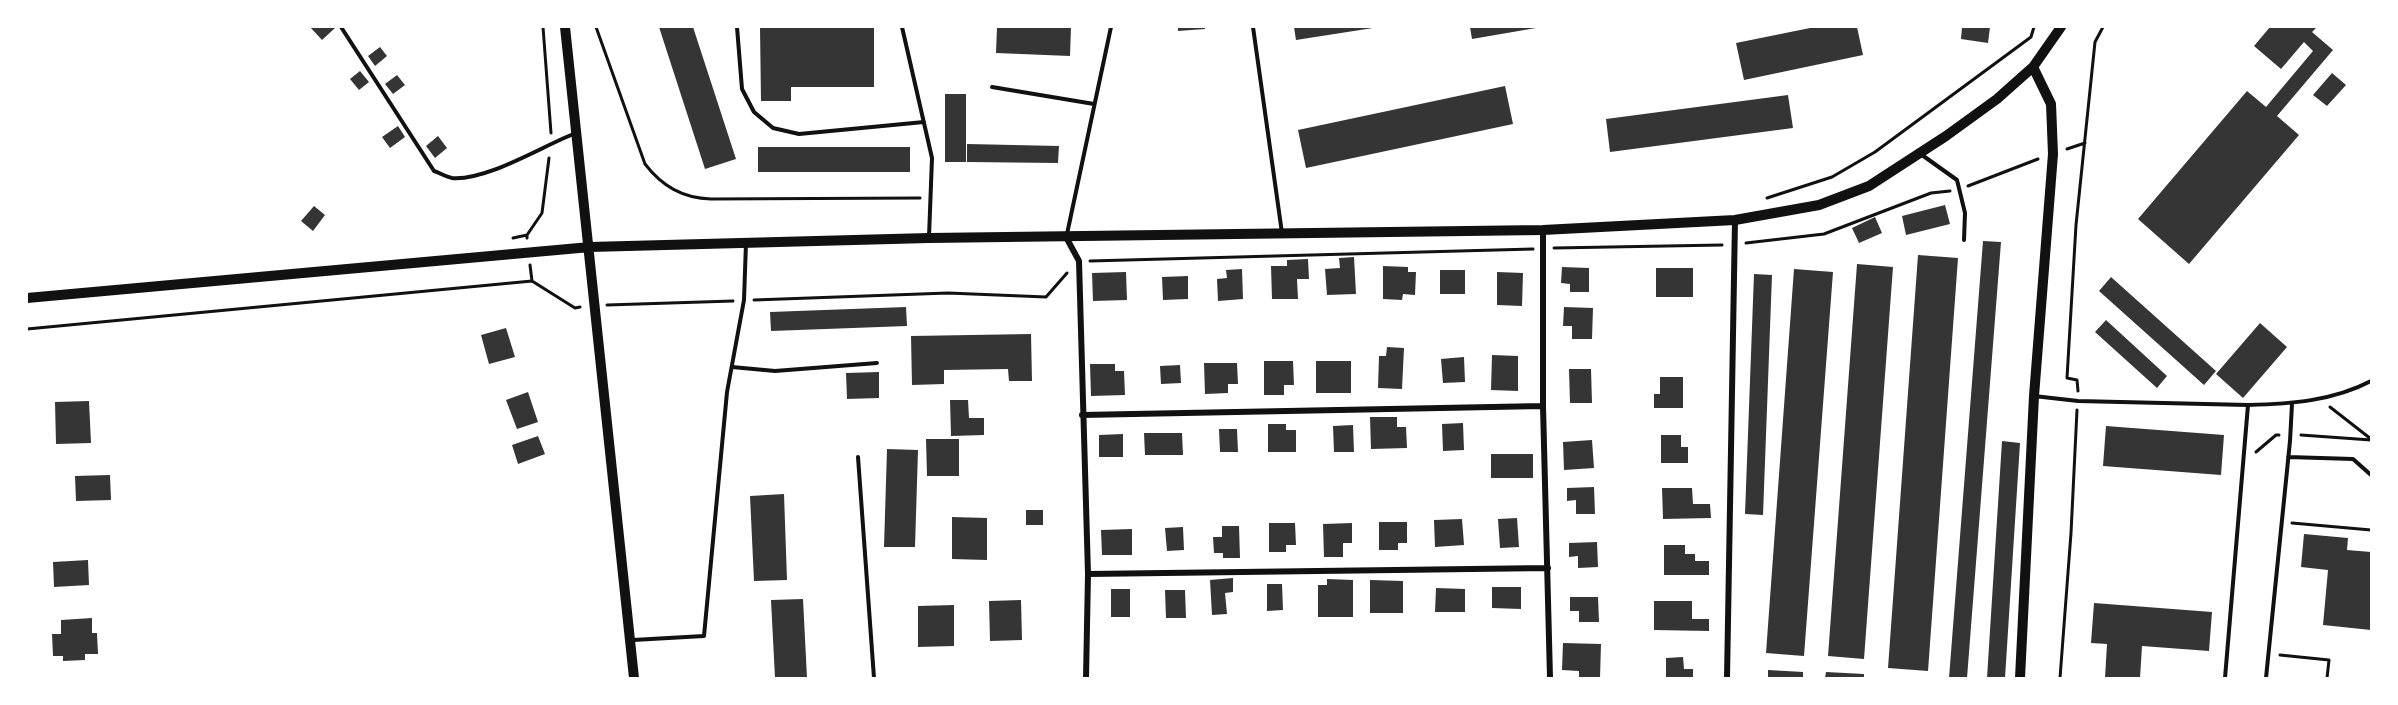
<!DOCTYPE html>
<style>
body{margin:0}
#map{position:relative;width:2398px;height:705px;overflow:hidden;background:#fff;font-family:Arial,sans-serif}
canvas{display:block}
.frame{position:absolute;inset:0;border:28px solid #fff;pointer-events:none}
</style>
<div id="map">
<canvas width="2398" height="705"></canvas>
<div class="frame"></div>
</div>
<script>
const c = document.querySelector('canvas').getContext('2d');
c.lineJoin = 'round';
function fill(path, color) {
  c.fillStyle = color;
  c.fill(path, 'evenodd');
}
function stroke(path, color, width, dash) {
  c.strokeStyle = color;
  c.lineWidth = width;
  c.lineCap = dash ? 'butt' : 'round';
  c.setLineDash(dash || []);
  c.stroke(path);
}
fill(new Path2D(`
 M310,27H334L335,28L322,40Z
 M659,27H693L736,159L705,169Z
 M997,27H1071L1070,56L996,53Z
 M1178,27H1205V29L1178,31Z
 M1294,27H1373V28L1296,40Z
 M1470,27H1536V28L1472,39Z
 M1815,27H1857L1863,55L1744,80L1736,43Z
 M1962,27H1990L1988,43L1961,39Z
 M2270,27H2317L2312,32L2333,50L2277,116L2299,135L2189,264L2138,219L2247,91L2266,107L2313,51L2304,42L2281,69L2254,46Z
 M760,28H874V87H791V101H761Z
 M380,47L387,56L375,66L368,56Z
 M360,71L369,82L359,90L350,79Z
 M2332,73L2346,85L2327,106L2313,95Z
 M397,75L405,85L393,94L385,84Z
 M1505,86L1513,124L1306,168L1298,130Z
 M945,94H966V162H945Z
 M1788,95L1793,128L1610,152L1606,119Z
 M398,126L405,137L390,148L382,137Z
 M438,136L447,148L435,158L426,146Z
 M967,144L1059,146L1058,163L967,162Z
 M758,147H910V172H758Z
 M1945,205L1950,224L1906,235L1902,216Z
 M314,206L325,215L313,231L301,221Z
 M1875,217L1882,233L1859,243L1852,228Z
 M1983,241L2001,242L1967,678H1949Z
 M1918,255L1958,258L1928,671L1888,668Z
 M1354,257L1356,294L1327,295L1325,269L1340,268L1339,258Z
 M1308,259L1309,279H1297L1298,299H1272L1271,266H1287V260Z
 M1857,264L1893,267L1864,659L1828,656Z
 M1383,266L1408,267V272H1416L1415,295L1403,294L1402,300L1383,299Z
 M1562,267L1589,268V292H1570V284L1561,283Z
 M1656,268H1693V297H1656Z
 M1242,269L1243,299L1218,301L1217,279L1227,278L1226,270Z
 M1794,269L1833,272L1804,656L1766,653Z
 M1440,270H1465V294H1440Z
 M1126,272L1127,300L1093,301L1092,273Z
 M1497,272L1523,273L1522,306L1497,305Z
 M1754,274L1772,275L1763,515L1745,514Z
 M1188,276V299L1163,300L1162,277Z
 M2111,277L2216,371L2204,385L2099,291Z
 M906,307L907,326L771,331L770,312Z
 M1564,307L1593,308L1592,339H1572V326H1563Z
 M2106,320L2167,376L2157,388L2095,332Z
 M2260,323L2287,347L2243,398L2216,374Z
 M506,328L515,357L489,364L481,335Z
 M1031,334L1032,381H1009L1008,369L944,370V384L912,385L911,336Z
 M1387,347L1404,348L1402,389L1378,388L1379,356H1386Z
 M1492,355L1518,356V391L1491,390Z
 M1464,357L1465,382L1443,383L1441,359Z
 M1264,361H1293L1294,385H1284V395H1264Z
 M1316,361H1351V393H1316Z
 M1204,363H1237L1238,384H1228V393L1205,394Z
 M1090,364H1115V371H1124L1125,395L1091,396Z
 M1180,365L1181,383L1161,384L1160,366Z
 M1569,369H1591L1592,403H1570Z
 M879,372V398L847,399L846,373Z
 M1660,377H1683V408H1654V394H1660Z
 M528,392L538,422L517,429L506,400Z
 M950,400H968L969,418H984V435L951,436Z
 M89,401L91,443L56,444L55,402Z
 M1370,417H1397V427H1406L1407,448L1371,449Z
 M1463,423L1464,450L1443,451L1442,424Z
 M1268,424H1286V430H1296V452H1268Z
 M1353,425L1354,452H1334L1333,426Z
 M2106,426L2224,435L2221,475L2103,466Z
 M1219,429H1237L1238,452H1220Z
 M1144,433H1182L1183,455H1145Z
 M1123,434V457H1099V435Z
 M1661,435H1681V447H1688V463H1661Z
 M538,436L545,454L518,464L512,445Z
 M926,439H959V476H927Z
 M1592,440L1594,468L1564,470L1563,442Z
 M2002,441L2020,443L2005,678H1987Z
 M887,449L918,450L915,547H884Z
 M1491,454H1533V478H1491Z
 M110,475L111,500L76,501L75,476Z
 M1594,487L1595,514H1576V500L1567,501V488Z
 M1662,488H1692L1693,504H1710L1711,518L1663,519Z
 M784,494L787,580L754,581L750,496Z
 M1026,510H1043V525H1026Z
 M952,517L987,518V560L952,559Z
 M1517,518L1519,547L1500,548L1498,519Z
 M1462,519L1464,545L1435,547L1434,520Z
 M1379,522H1407V543H1398V550H1379Z
 M1269,523H1295L1296,545H1286V552H1269Z
 M1352,523V543H1343V557H1324L1323,524Z
 M1222,526H1239L1240,558H1223V553H1214L1213,537H1222Z
 M1183,527L1184,550L1167,551L1165,528Z
 M1132,529V555H1102L1101,530Z
 M2304,534L2348,538L2347,550L2371,552V630L2323,625L2328,570L2301,567Z
 M1597,542L1598,567L1578,568V556L1569,557V543Z
 M1664,545H1685V554H1695V561H1709V575H1664Z
 M88,560L89,585L54,587L53,562Z
 M1233,578V592L1225,593L1227,614L1212,615L1210,580Z
 M1327,579L1353,580V617H1318V585H1327Z
 M1370,580L1403,581V613H1370Z
 M1267,584H1282L1283,610L1267,611Z
 M1492,587H1521V609L1492,608Z
 M1436,588L1465,589V612H1435Z
 M1111,589H1130V617H1111Z
 M1165,590H1185L1186,618H1166Z
 M1570,597H1598L1599,622H1579V611H1570Z
 M803,599L807,678H775L771,600Z
 M1021,600L1022,640L990,641L989,601Z
 M1654,601H1692V619H1709V631L1654,630Z
 M2094,603L2212,612L2209,651L2142,646L2140,678H2105L2107,644L2091,643Z
 M954,605V646L918,647V606Z
 M92,618V633H97L98,654H85V660L63,661V656H53L52,634H61V620Z
 M1563,643L1601,644L1600,678H1579V671L1562,670Z
 M1683,657L1684,669H1693V678H1666V658Z
 M1768,670L1803,672V678H1768Z
 M1826,672L1864,674V678H1825Z`), '#353535');
stroke(new Path2D(`
 M543,27L551,133
 M596,27L645,164C662,186 682,198 711,199L920,198
 M2067,149L2085,143
 M1968,186L2038,159
 M1767,198L1832,177L1875,152L2031,37L2034,27
 M527,235L542,213L549,158
 M513,238L527,235V238
 M1746,243L1824,234L1931,193L1950,191
 M1554,248L1722,245
 M1090,261L1533,249
 M530,265L532,281
 M754,300L948,293L1046,297L1067,273
 M607,305L733,301
 M27,329L532,281L575,308L580,307
 M2078,391L2077,380L2067,378L2076,225L2095,42L2103,27
 M2330,407L2371,439
 M2301,435L2371,440
 M2256,452L2276,435H2279
 M2292,523L2371,530
 M2280,655L2329,660L2327,678
 M2060,678L2071,533L2077,410`), '#111', 3);
stroke(new Path2D(`
 M341,27L434,171C440,173 446,177 452,178C487,181 542,146 576,133
 M737,27L742,89L754,112L773,128L799,134L924,122
 M902,27L932,158L929,237
 M1253,27L1282,233
 M992,87L1094,104
 M1922,155L1957,180L1965,213L1964,240
 M1067,234L1111,27
 M732,367L775,371L877,363
 M2034,396L2078,401L2248,405L2225,678
 M2248,405C2290,404 2333,401 2371,381
 M858,457L874,678
 M2288,457L2353,459L2371,475
 M633,640L704,636L727,392L744,300L746,243
 M2266,678L2290,441L2292,404`), '#111', 4);
stroke(new Path2D(`
 M1543,230V406L1550,678
 M1066,237L1079,261L1088,574L1086,678
 M1082,415L1543,406
 M1088,574L1548,568
 M1727,678L1735,220`), '#111', 6);
stroke(new Path2D(`
 M565,27L634,678
 M27,298L590,247L929,238L1543,230L1735,220L1819,205L1869,186L1946,136L1997,99L2033,67L2061,27
 M2020,678L2034,396L2053,154L2051,104L2033,67`), '#111', 10);
</script>
